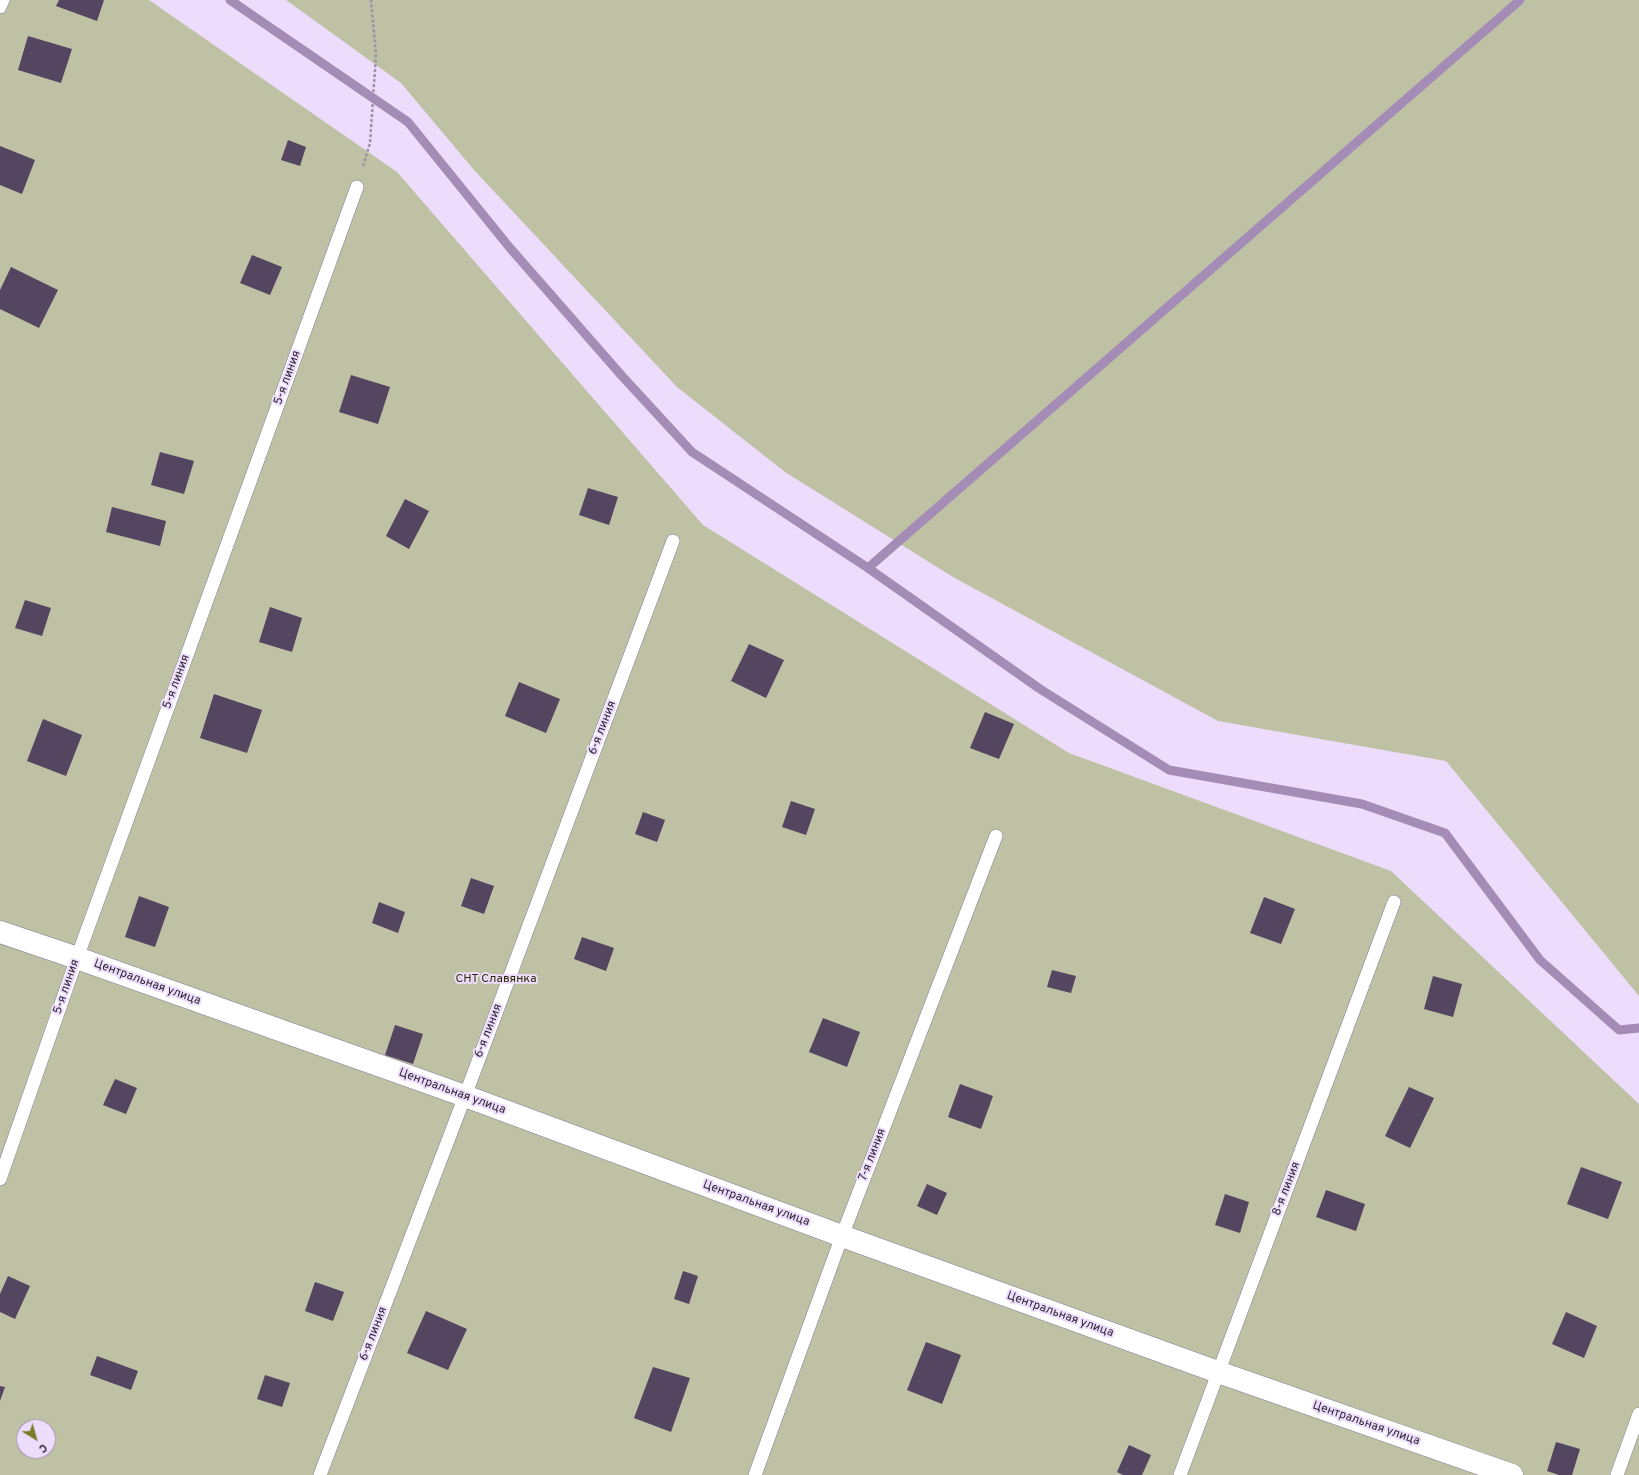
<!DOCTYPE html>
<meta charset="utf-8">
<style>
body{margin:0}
#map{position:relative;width:1639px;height:1475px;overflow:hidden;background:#eddcfc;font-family:Overpass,sans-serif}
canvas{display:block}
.north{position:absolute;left:16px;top:1419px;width:40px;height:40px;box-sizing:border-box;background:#eddcfc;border:1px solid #a194ac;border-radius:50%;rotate:143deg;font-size:11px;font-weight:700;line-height:16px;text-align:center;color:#2e2834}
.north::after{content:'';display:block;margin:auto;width:14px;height:18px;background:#797d26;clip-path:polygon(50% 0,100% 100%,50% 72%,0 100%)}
</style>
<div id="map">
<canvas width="1639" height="1475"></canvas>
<div class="north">С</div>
</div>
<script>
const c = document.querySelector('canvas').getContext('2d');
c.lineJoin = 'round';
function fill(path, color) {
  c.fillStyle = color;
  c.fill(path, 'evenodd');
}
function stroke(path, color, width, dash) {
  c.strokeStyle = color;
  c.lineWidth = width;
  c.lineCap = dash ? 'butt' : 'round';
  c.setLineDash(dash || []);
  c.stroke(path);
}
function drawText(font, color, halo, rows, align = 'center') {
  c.font = font + ' Overpass,sans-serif';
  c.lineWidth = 4;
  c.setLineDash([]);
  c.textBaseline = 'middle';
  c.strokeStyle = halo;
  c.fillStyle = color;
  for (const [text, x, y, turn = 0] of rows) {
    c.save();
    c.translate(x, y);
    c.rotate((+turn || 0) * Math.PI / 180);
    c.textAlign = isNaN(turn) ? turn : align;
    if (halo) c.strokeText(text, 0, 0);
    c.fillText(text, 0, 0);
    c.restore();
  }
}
fill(new Path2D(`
 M0,0H149L397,172L703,525L1069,753L1391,871L1639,1104V1475H0ZM24,1427H48V1451H24Z
 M286,0H1639V996L1446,761L1218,721L953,577L785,472L677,387L474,170L401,83Z`), '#bec1a3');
stroke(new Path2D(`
 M230,0L408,122L510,248L622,376L692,452L868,568L1040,689L1169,770L1362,804L1445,833L1540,960L1619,1030L1639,1028
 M868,568L1520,0`), '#a48cb7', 9);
fill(new Path2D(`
 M59,0H104L97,21L56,6Z
 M28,36L72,49L61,83L18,70Z
 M288,140L306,147L300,166L281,160Z
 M0,146L35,160L22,194L0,185Z
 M252,255L282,267L270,295L240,283Z
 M11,267L58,290L39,328L0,309V290Z
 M351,375L390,387L378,424L339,412Z
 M160,452L194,461L184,494L151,485Z
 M588,488L618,497L609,525L579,515Z
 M405,499L429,511L409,549L386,536Z
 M112,507L166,521L160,546L106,532Z
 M25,600L51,608L42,636L15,628Z
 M270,607L302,618L292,652L259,642Z
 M749,644L784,660L766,698L731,681Z
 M519,682L560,699L546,733L505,716Z
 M214,694L262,710L247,753L200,738Z
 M985,712L1014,724L999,759L970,748Z
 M43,719L82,735L66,776L27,761Z
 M791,801L815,809L806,835L782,827Z
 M643,812L665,820L657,842L635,834Z
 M471,878L494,886L484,914L461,906Z
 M139,896L169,907L155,947L125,937Z
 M1264,897L1295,909L1281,944L1250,933Z
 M379,902L405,912L398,933L372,923Z
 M582,937L614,948L606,971L574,959Z
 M1052,970L1076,976L1071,993L1047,987Z
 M1433,976L1462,984L1453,1017L1424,1009Z
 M823,1018L860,1032L847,1067L809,1052Z
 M395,1025L423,1034L413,1064L385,1055Z
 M115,1079L137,1088L126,1114L103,1105Z
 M960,1084L993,1096L981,1129L948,1117Z
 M1409,1087L1434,1098L1410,1148L1385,1136Z
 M1581,1167L1622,1182L1608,1219L1567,1204Z
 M927,1184L947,1193L937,1215L917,1206Z
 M1326,1190L1365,1204L1356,1231L1316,1217Z
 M1225,1194L1249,1202L1240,1233L1215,1225Z
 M683,1271L698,1276L689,1304L674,1299Z
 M8,1276L30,1286L15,1319L0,1312V1294Z
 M315,1282L344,1292L333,1321L305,1311Z
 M426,1311L467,1329L448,1370L407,1353Z
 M1566,1312L1597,1326L1584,1358L1552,1344Z
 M926,1342L961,1355L942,1404L907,1390Z
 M97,1356L138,1371L131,1390L90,1375Z
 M653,1367L690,1378L671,1432L634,1418Z
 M265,1375L290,1383L282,1407L257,1399Z
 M0,1386L5,1387L0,1401Z
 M1556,1442L1580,1449L1572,1475H1559L1547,1471Z
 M1129,1445L1151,1455L1142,1475H1123L1117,1472Z`), '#544560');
const lane = new Path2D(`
 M0,7L3,0
 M0,1179L77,958L357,187
 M320,1475L465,1096L673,541
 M755,1475L842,1236L996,836
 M1180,1475L1394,902
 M1617,1475L1639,1414`);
const street = new Path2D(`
 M0,932L77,958L465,1096L842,1236L1218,1372L1512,1475`);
stroke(lane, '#8a7a97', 14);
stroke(street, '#8a7a97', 23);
stroke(new Path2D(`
 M363,166L370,143L376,55L371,0`), '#9d90a8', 2.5, [3, 2]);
stroke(lane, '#fff', 13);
stroke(street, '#fff', 22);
drawText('12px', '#2e2834', '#eddcfc', [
 ["5-я линия",288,378,-70],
 ["5-я линия",177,682,-70],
 ["6-я линия",603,728,-69],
 ["Центральная улица",147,983,20],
 ["5-я линия",67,987,-71],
 ["6-я линия",489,1031,-69],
 ["Центральная улица",452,1092,20],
 ["7-я линия",873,1155,-69],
 ["8-я линия",1287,1189,-69],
 ["Центральная улица",756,1204,20],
 ["Центральная улица",1060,1315,20],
 ["6-я линия",374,1334,-69],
 ["Центральная улица",1366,1424,19]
]);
drawText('12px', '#2c2d04', '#eddcfc', [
 ["СНТ Славянка",496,980]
]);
</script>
